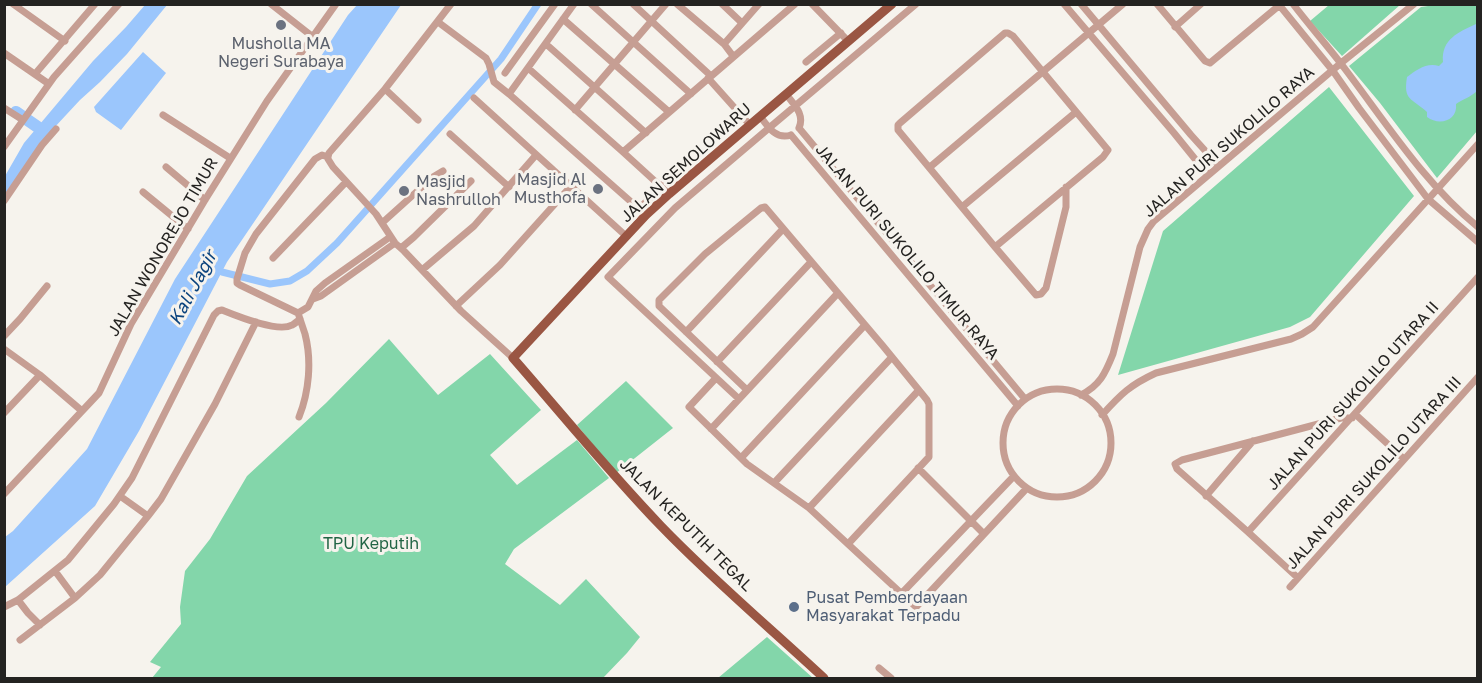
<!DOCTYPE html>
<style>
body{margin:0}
#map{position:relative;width:1482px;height:683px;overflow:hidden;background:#f6f3ed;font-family:"Golos Text",sans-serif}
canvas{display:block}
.frame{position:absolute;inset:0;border:6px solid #242321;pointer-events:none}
</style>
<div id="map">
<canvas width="1482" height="683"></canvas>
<div class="frame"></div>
</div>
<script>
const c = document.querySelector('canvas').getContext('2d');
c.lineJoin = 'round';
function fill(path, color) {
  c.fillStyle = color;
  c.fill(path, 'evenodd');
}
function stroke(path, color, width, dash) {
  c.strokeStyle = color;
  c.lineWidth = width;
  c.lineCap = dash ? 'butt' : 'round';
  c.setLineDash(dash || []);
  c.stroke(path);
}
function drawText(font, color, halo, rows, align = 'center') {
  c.font = font + ' "Golos Text",sans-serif';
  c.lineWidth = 6;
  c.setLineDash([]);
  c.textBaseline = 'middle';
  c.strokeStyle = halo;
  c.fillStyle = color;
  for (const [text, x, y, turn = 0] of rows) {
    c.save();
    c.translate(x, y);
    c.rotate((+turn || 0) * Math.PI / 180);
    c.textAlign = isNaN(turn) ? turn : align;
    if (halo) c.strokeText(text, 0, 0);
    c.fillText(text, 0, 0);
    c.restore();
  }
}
fill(new Path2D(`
 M1329,5H1400L1342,56L1310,21Z
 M1435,5H1477V131L1437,178L1380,103L1349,66L1421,7Z
 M1329,87L1414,196L1310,317L1290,327L1118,375L1163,231Z
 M389,339L438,395L490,354L541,410L490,455L517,485L577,440L609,478L514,549L505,564L560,605L586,579L640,637L627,653L603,678H152L161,667L150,662L181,624L180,607L185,571L210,539L247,476L326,403Z
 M626,381L673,428L616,473L577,425Z
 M767,637L813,678H718Z`), '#83d6aa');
fill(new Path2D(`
 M145,5H167L127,54L100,82L80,100L40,143L5,196V176L24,143L93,61L126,27Z
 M357,5H401L227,262L139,431L95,506L5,587V537L13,531L87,449L175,279L348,15Z
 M1476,24H1478L1477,91C1471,97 1463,99 1456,104C1458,121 1439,126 1427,117V112C1412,98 1403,101 1407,77C1416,70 1427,62 1439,66L1443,62C1441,39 1459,32 1476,24Z
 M143,52L166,73L121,130L96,112L94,107Z`), '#9bc6fc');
stroke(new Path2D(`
 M222,272L270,284L290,281L307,271L337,243L501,59L538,4`), '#9bc6fc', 7);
stroke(new Path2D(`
 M16,112L42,130`), '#9bc6fc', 12);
stroke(new Path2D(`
 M13,4L65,41
 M271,4L313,37
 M591,4L691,94
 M633,4L711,76
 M677,4L724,44
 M722,4L742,23
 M812,4L848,41
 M1064,4L1174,133L1208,175
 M1081,4L1191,135L1219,166
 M1157,4L1205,61L1210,63L1281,4
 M1293,4C1309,25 1326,44 1342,65C1385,121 1423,182 1478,227
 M1280,6L1333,71L1359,108L1428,199L1478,242
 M563,19L669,112
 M438,22L486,58L489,64L494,82L509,94L646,215
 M1175,27L1201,4
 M546,44L646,133
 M4,53L49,84
 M733,56L724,44L759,4
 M806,62L841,33
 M528,68L623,152L669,194
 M505,73L555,4
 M35,74L95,4
 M708,78L750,125
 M385,89L418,120
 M509,94L574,4
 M786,94C794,105 805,114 799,128
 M474,98L626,236
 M4,108L23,120
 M575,110L666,4
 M163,115L230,158
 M760,116C768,127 776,140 791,135
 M799,128L1025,399
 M450,134L509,187
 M791,135L1018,406
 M4,147L54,77L119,4
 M623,152L795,4
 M328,157V159L333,167L376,214L395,243L404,251L461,311L513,358
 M328,157L329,153L385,89L451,4
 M166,167L205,200
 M930,167L1123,4
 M143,192L188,229
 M4,201L42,145L56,129
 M962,207L1076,112
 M639,209L676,171
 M382,223L433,177L443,171
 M995,247L1103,157L1108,150L1013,36L1008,33H1005L900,123L898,125V130L995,247L1036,295L1041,294L1046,288L1066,207V187
 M401,248L414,237L471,181
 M273,258L346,182
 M422,270L474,226L536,155
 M313,299L321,296L395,243
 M456,306L500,265L571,186
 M298,313L240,285L237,283V279L245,253L256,234L315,159L322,155L328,157
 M298,313L308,307L316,291L325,283L390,237
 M686,332L783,229
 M4,336L20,319L47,286
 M4,349L40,375L82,411
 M717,362L811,262
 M716,378L689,407L747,464L809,508L916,607L1027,488
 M1003 443a54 54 0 1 1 108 0a54 54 0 1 1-108 0Z
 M747,390L659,306V300L705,254L761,208L765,207L883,346L927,400L929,404V457L848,544
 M1081,395C1100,385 1105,374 1113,354L1140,247L1148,229L1154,221L1341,63L1414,4
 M739,399L608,277L675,208L769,128L916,4
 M4,413L40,375
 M1355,414L1404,459
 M1102,415C1121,394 1130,385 1156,373L1291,339L1302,334L1313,327L1478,144
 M299,417C309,392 312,361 305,334C303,328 301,322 299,316
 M711,429L838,293
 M741,458L865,325
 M918,468L984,534
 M774,483L892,357
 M4,494L99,393L131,324L205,200L267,101L336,4
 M120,496L148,516
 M1206,496L1253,441
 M809,508L919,390
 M1248,532L1478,277
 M55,571L75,598
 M1298,578L1248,532L1177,469L1175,464L1182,460L1341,418H1352
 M1290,587L1478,377
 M901,594L1014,476
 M18,600L28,613L40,625
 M4,607L18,600L68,560L114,504L132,478L214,315L218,311L222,310C237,316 278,333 292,325C293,325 299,320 300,319
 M20,640L75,598L100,575L148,516L161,499L215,404L256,322
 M879,668L891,678`), '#c69e93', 7);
stroke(new Path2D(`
 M824,678C769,627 712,579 661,526C609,472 562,414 513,358L646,215L669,194L892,4`), '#9a5643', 9);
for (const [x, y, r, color] of [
 [281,25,6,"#6b7280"],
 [598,189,6,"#6b7280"],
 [404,191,6,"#6b7280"],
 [794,607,6,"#5c6f8a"]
]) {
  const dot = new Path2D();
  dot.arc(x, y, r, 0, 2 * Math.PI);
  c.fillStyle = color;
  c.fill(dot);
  stroke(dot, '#f6f3ed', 2);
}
drawText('16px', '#5b616d', '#f6f3ed', [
 ["Musholla MA",281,44],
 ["Negeri Surabaya",281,62],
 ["Masjid Al",586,180,"right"],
 ["Musthofa",586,198,"right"],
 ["Masjid",416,182,"left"],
 ["Nashrulloh",416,200,"left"]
]);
drawText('16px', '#242321', '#f6f3ed', [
 ["JALAN PURI SUKOLILO RAYA",1229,142,-41],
 ["JALAN SEMOLOWARU",686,163,-42],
 ["JALAN WONOREJO TIMUR",163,247,-60],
 ["JALAN PURI SUKOLILO TIMUR RAYA",907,252,50],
 ["JALAN PURI SUKOLILO UTARA II",1353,396,-48],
 ["JALAN PURI SUKOLILO UTARA III",1374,473,-48],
 ["JALAN KEPUTIH TEGAL",686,525,45]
]);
drawText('16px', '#226545', '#f6f3ed', [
 ["TPU Keputih",371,544]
]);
drawText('16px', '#4e5e75', '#f6f3ed', [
 ["Pusat Pemberdayaan",806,598],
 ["Masyarakat Terpadu",806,616]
], 'left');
drawText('italic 18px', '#0c447e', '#f6f3ed', [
 ["Kali Jagir",193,288,-62]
]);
</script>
